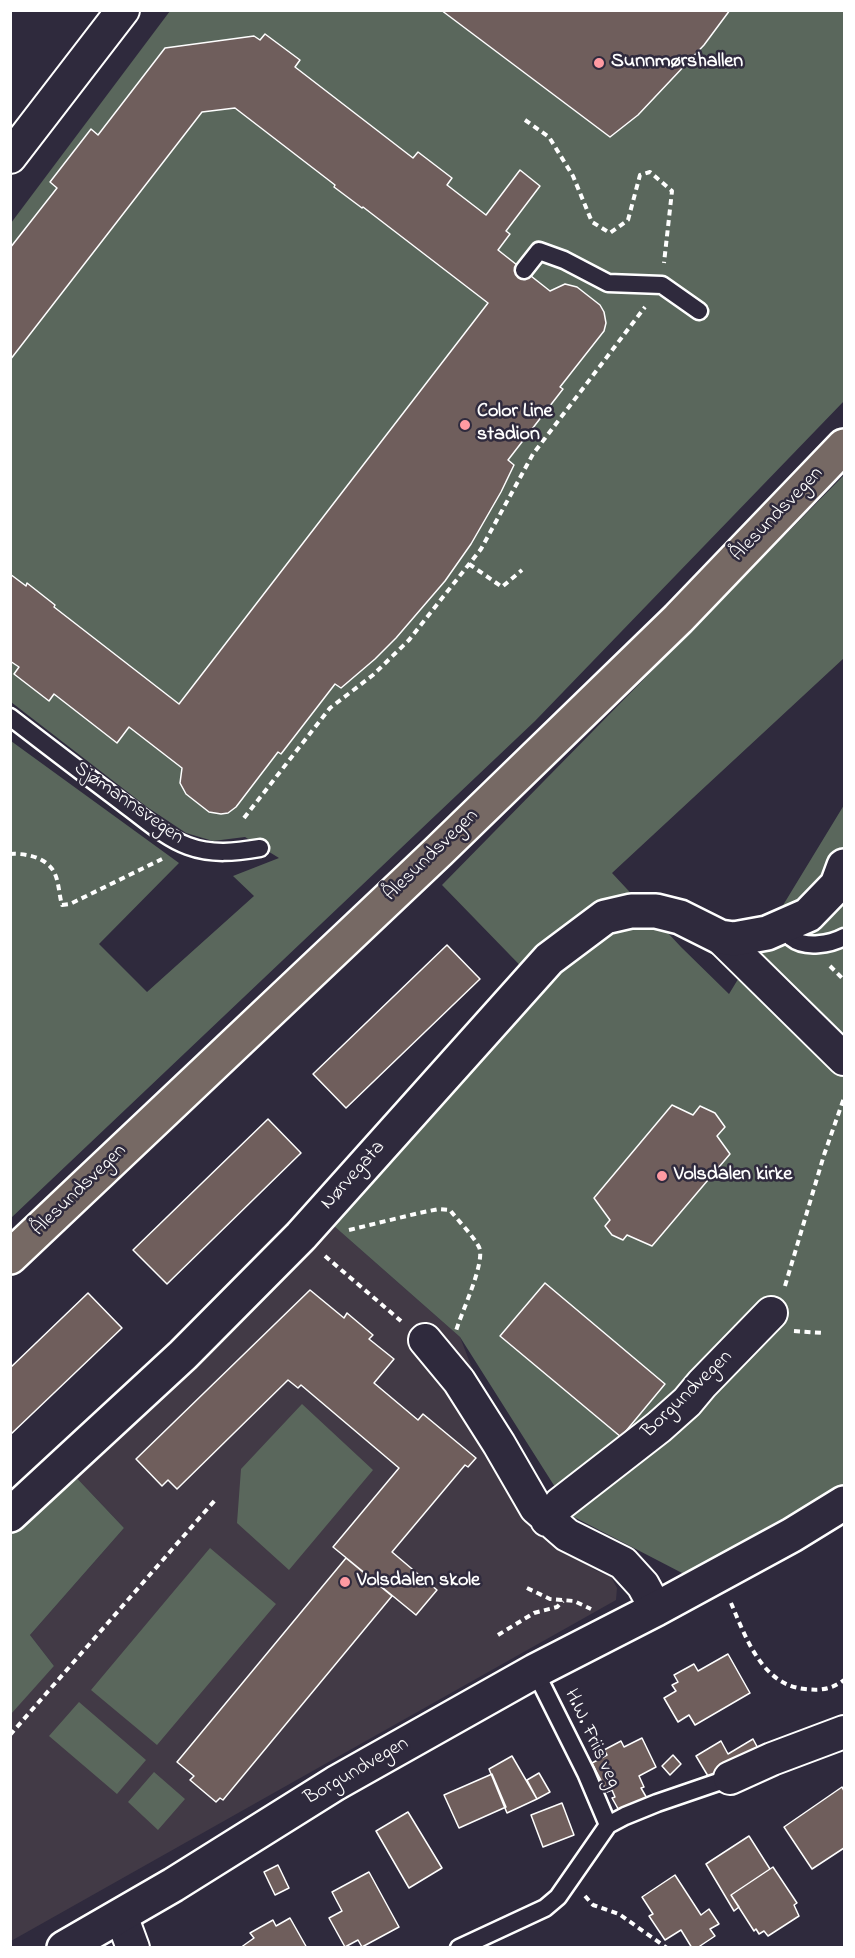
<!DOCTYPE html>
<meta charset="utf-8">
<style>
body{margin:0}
#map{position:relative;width:855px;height:1958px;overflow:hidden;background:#2f2a3d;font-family:"Indie Flower",sans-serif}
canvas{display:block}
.frame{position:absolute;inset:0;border:12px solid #fff;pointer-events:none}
</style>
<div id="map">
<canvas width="855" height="1958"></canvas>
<div class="frame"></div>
</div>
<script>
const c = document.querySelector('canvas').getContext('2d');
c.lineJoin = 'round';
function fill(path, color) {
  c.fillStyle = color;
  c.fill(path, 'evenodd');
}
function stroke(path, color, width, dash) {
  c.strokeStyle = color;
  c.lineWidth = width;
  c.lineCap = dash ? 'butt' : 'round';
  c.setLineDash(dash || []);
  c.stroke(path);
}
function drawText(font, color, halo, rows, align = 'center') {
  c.font = font + ' "Indie Flower",sans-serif';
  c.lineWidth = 5;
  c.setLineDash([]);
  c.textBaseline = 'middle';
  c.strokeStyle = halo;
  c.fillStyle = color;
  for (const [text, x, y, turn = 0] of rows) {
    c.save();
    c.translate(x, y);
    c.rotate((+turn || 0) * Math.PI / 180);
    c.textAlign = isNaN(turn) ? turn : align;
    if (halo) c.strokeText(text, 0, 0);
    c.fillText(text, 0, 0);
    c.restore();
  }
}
fill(new Path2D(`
 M334,1226L460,1337L534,1528L595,1570L611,1577L617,1588L616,1600L11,1941L10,1714L54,1666L30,1635L124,1528L72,1473Z`), '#423a46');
fill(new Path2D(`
 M170,11H844V401L535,721L11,1218V741L179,863L99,944L147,992L254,896L233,876L279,858L245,837L213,841L186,833L147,807L11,702V223Z
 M844,475V658L612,873L681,947L729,994L844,805V1484L684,1574L574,1517L460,1337L334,1226L339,1217L542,988L442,885Z
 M302,1404L373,1470L289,1570L237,1523L241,1469Z
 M72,1473L124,1528L30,1635L54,1666L11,1714V1533Z
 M210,1548L276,1604L157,1745L91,1690Z
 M79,1702L146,1760L117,1794L49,1736Z
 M154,1772L185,1799L158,1830L128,1802Z`), '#5a675c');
const building = new Path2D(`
 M441,10H730L704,45L638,115L610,137Z
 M265,34L300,60L295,67L413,158L418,152L452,178L447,185L486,215L520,170L540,186L506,231L510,234L498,250L550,291L565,284L577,287L600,305L604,312L606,323L604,331L560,387L563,389L508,460L514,465L501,492L471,544L445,581L396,638L375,659L341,688L335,684L281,754L278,752L236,807L228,813L221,814L209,812L186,794L180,783L182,768L129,727L117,743L54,694L49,701L14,674L19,667L10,661V574L26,586L27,583L55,605L54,607L179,704L488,303L363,207L362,208L334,187L335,185L235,108L202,112L10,360V248L57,188L50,182L91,129L98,135L165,48L254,36L260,40Z
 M447,945L480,979L346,1108L313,1074Z
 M672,1105L693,1115L700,1106L715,1113L725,1127L717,1136L730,1154L652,1246L627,1235L623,1240L612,1235L605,1226L610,1220L594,1198Z
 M268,1119L301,1153L167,1284L133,1250Z
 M545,1283L665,1384L621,1437L500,1336Z
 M310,1290L344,1318L347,1313L373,1335L369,1339L394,1359L374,1383L418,1420L423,1414L476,1458L468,1467L465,1465L392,1552L437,1590L416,1615L333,1547L399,1468L301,1385L298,1388L288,1380L177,1489L168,1480L162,1486L136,1459Z
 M88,1293L122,1328L10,1435V1368Z
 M346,1558L392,1596L223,1800L220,1798L216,1802L190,1780L194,1776L177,1762Z
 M728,1654L750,1693L695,1725L689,1715L678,1722L664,1698L676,1691L672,1685L678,1682L674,1675L694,1664L698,1671Z
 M642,1738L656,1767L639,1776L644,1787L641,1788L648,1800L621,1814L612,1798L615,1797L612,1790L607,1792L592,1763L607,1755L604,1750L621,1741L624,1747Z
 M753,1739L760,1752L711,1781L696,1756L721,1741L728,1754Z
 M673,1755L681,1764L670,1775L662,1766Z
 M512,1756L537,1799L507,1813L489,1769Z
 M539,1773L550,1792L537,1799L527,1780Z
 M492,1774L506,1807L459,1828L444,1795Z
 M842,1787L844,1791V1848L812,1869L784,1827Z
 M562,1803L574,1835L543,1847L531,1815Z
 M408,1812L442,1868L409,1888L376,1831Z
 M749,1836L770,1869L731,1895L739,1907L734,1911L706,1864Z
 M278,1865L289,1888L275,1895L264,1872Z
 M773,1867L797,1903L794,1905L799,1916L768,1936L764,1931L759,1934L756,1929L754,1931L731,1895Z
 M369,1872L399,1927L362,1947L358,1940L345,1947L329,1918L342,1911L332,1892Z
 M675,1875L701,1915L709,1909L719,1924L710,1929L715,1936L697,1948H692L681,1930L665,1940L649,1916L653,1914L642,1897Z
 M290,1918L307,1948H240L254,1938L250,1933L273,1920L276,1926Z`);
fill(building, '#6f5e5c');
stroke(building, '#fff', 1.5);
const service = new Path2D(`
 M524,270L539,251L564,260L608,283L662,285L699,311
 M10,717C49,747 88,777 127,806C146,820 166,838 188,846C212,855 236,852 260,848
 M783,927C786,930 789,935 792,938C805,949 831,944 844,937
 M535,1671L586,1773L608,1825
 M459,1948L545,1908L558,1897L608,1825L625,1816L657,1803L730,1778`);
const minor = new Path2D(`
 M10,157L123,10
 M720,937L844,1059
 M425,1340L459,1381L499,1444L536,1508L567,1535L623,1563L643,1585L656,1609
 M547,1520L560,1504L659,1427L687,1402L702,1384L771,1313
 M730,1778L772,1759L844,1732
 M119,1917L126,1929L133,1948`);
const tertiary = new Path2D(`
 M10,1515L183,1355L301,1236L549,959L605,917L631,911H656L680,917L720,937L734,939L767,933L808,915L837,885L844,866`);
const secondary = new Path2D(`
 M64,1948L173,1885L336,1783L535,1671L656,1609L792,1535L844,1503`);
const trunk = new Path2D(`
 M10,1257L439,851L678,619L844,446`);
stroke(service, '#fff', 21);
stroke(minor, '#fff', 36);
stroke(tertiary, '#fff', 38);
stroke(secondary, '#fff', 38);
stroke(trunk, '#fff', 38);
stroke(new Path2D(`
 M525,120L549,137L573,176L592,222L610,233L628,220L640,175L650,172L672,191L664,263
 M469,564L502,587L522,570
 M244,818L330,708L373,675L409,640L481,549L533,454L645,307
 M10,854C25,853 46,857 54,872C59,881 59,895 62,905L70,904L162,859
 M830,966L844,980
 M349,1230L419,1213L439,1209L450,1210C459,1222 472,1234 479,1247C486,1262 461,1313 456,1331
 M325,1256L401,1321
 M785,1286L824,1155L844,1098
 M794,1331L823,1333
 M527,1588L550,1599L574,1601L591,1609
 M731,1603C746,1638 762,1685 805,1689C821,1691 832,1689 844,1680
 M498,1635L534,1613L557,1607L563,1601
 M10,1735L216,1499
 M585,1896L593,1905L619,1914L667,1948`), '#fff', 4, [6, 4.5]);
stroke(service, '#2f2a3d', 16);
stroke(minor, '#2f2a3d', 32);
stroke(tertiary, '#2f2a3d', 33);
stroke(secondary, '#2f2a3d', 33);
stroke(trunk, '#766964', 33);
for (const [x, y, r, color] of [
 [599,63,6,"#ff9aa2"],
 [465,425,6,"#ff9aa2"],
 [662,1176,6,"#ff9aa2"],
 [345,1582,6,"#ff9aa2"]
]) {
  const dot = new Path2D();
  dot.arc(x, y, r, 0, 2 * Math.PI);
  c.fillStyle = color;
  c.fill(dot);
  stroke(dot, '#2f2a3d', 2);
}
drawText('bold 20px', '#fff', '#2f2a3d', [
 ["Sunnmørshallen",611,63],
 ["Color Line",477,413],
 ["stadion",477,436],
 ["Volsdalen kirke",674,1176],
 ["Volsdalen skole",357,1582]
], 'left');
drawText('20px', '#fff', '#2f2a3d', [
 ["Ålesundsvegen",778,515,-46],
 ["Sjømannsvegen",128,804,35],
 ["Ålesundsvegen",432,856,-44],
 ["Nørvegata",354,1176,-48],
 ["Ålesundsvegen",80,1191,-44],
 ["Borgundvegen",688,1395,-44],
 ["H.W. Friis veg",591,1739,65],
 ["Borgundvegen",357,1772,-30]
]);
</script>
